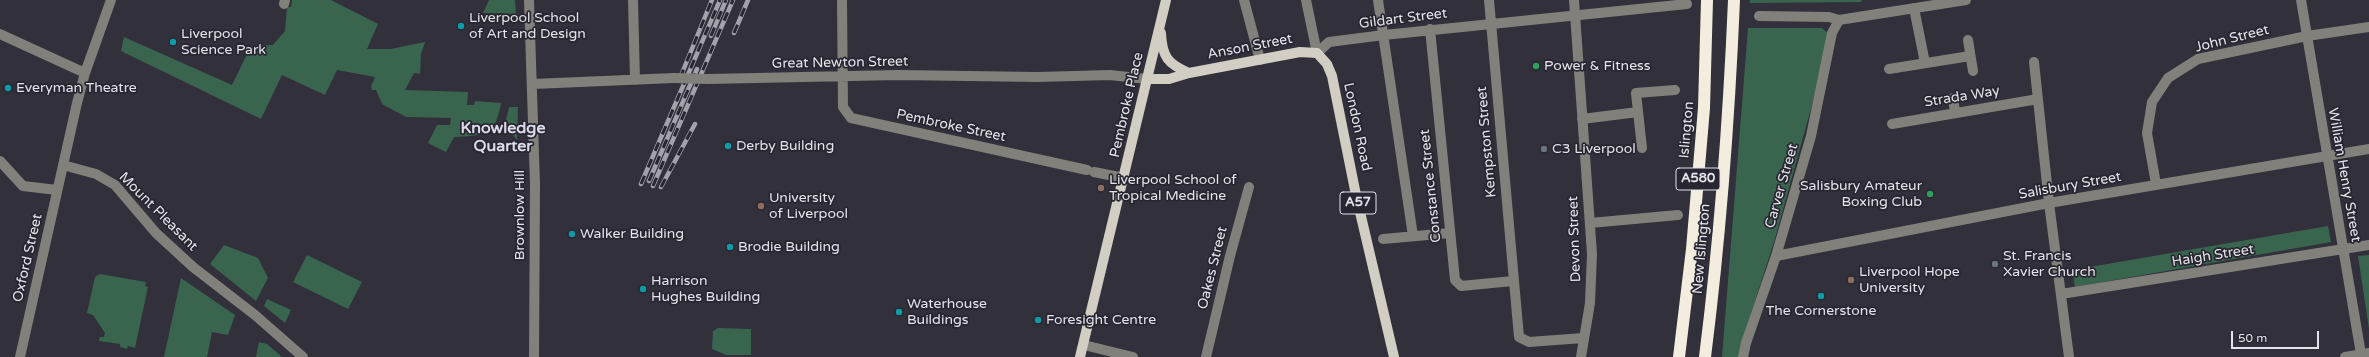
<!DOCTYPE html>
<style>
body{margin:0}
#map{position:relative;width:2369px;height:357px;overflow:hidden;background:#31303b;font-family:"Varela Round",sans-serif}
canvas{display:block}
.scale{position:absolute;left:2231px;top:331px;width:88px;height:18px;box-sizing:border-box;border:2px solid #e4e3ea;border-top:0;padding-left:5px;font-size:12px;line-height:14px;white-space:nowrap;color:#e4e3ea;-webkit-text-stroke:3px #282630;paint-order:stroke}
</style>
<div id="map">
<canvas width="2369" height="357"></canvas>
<div class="scale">50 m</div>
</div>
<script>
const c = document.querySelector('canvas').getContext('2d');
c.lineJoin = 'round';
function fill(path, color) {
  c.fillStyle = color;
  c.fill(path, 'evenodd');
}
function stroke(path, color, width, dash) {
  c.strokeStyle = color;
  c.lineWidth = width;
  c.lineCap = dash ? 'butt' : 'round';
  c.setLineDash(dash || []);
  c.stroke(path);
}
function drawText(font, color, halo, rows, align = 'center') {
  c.font = font + ' "Varela Round",sans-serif';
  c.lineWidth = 3.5;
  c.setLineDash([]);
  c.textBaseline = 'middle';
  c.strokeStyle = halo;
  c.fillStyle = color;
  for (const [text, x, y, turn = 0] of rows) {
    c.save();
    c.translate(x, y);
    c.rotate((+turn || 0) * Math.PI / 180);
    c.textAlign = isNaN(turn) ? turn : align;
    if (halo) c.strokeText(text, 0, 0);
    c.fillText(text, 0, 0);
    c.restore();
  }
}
fill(new Path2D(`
 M292,0H331L378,24L367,49H390L425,42L421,54L420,74L414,73L405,90L468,92L467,105H474L475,101L501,103C496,135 484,136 454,137L446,152L428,143L437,125H450L451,118L406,117L382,104L376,90H372L371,86L375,77L337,70L325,95L282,75L261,119L121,51L124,37L232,85L251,46L273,45L285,31L287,7H291Z
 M489,0H515L516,14L483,13Z
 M1750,0H1862L1861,2L1750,3Z
 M1748,28H1822L1828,33L1822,69L1774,242L1742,341L1739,357H1722Z
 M509,107H518L517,140L505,125Z
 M2328,226L2331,242L2075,287L2072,270Z
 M224,245L258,258L268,278L256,301L210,264Z
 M307,255L362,282L348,309L293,282Z
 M2369,255V329L2358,256Z
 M100,274L146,282L145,286L148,287L135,348L128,346L127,349L120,347V344L99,341L100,337H104L105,333L93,315L87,313L95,277Z
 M181,278L235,315L228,335L212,332L207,357H164Z
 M267,299L291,310L285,323L264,306Z
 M718,328L751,329V355H726L712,349L713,331Z
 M259,342L267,344L282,357H256Z`), '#39654f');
stroke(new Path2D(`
 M529,0L535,184L534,357
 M633,0L635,80
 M842,0L843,107L851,118L1087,170
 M1244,0L1260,60
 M1306,0L1317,53L1329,42L1384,35L1687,4
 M1378,0L1413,236
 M1489,0L1519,337L1529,342L1583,338
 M1574,0L1592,254L1590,303L1581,357
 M2301,0L2361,354
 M284,4L285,0
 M1914,8L1925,63
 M1759,16L1829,17L1839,20L1966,0
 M1430,29L1455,280L1461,286L1513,281
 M0,34L85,73
 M1968,40L1973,71
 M2034,62L2049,203L2069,357
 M1889,69L1970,56
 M708,79L898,75L1037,77L1110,75L1147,79
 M533,84L674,78
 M1953,98L1955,112
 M1582,119L1638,112
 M1892,124L2038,99
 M1642,148L1636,93L1675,90
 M0,161L23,186L57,190
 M63,165L96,174L115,185L156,233L193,267L255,315L303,357
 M1094,172L1124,178
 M2156,184L2147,133L2152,102L2168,78L2198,59L2307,36L2369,27
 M1590,223L1678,215
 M1383,239L1450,233
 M1776,256L2049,203L2369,149
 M2061,294L2369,245
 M1084,345L1133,357
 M20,357L77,103L85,73L111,0
 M1206,357L1230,256L1249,187
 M1743,357L1746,343L1776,256L1811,136L1832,33L1839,20
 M2345,357L2369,353`), '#82807a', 10);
stroke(new Path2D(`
 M1161,33C1162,57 1168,64 1189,73
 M1147,79H1169L1189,73L1300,52L1317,53L1327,64L1332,76L1356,195L1394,357
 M1080,357L1166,0`), '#d3cec3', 10);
stroke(new Path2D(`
 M1679,357L1692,249L1704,108L1707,0
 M1705,357C1720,238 1729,119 1734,0`), '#f3ede0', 12);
const rail = new Path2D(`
 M734,33L748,0
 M711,36L726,0
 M680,78L712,0
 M649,181L697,69
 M641,184L720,0
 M653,186L733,0
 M661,187L695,124`);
stroke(rail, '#a3a2ab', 4.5);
stroke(rail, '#282630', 3, [9]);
stroke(new Path2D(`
 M674,78L708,79`), '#82807a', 10);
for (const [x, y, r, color] of [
 [461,26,4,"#0f9aa8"],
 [173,42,4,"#0f9aa8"],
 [1536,66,4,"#2e9e5b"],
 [8,88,4,"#0f9aa8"],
 [728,146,4,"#0f9aa8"],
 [1544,149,4,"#6b7280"],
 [1101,188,4,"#8d6e63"],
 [1930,194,4,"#2e9e5b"],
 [761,206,4,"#8d6e63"],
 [572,234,4,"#0f9aa8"],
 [730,247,4,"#0f9aa8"],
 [1995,264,4,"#6b7280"],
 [1851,280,4,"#8d6e63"],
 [643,289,4,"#0f9aa8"],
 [1821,296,4,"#0f9aa8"],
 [899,312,4,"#0f9aa8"],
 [1038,320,4,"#0f9aa8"]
]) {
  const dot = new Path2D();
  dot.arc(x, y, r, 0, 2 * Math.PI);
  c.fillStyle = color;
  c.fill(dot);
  stroke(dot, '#282630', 1.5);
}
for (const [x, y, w] of [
 [1698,179,44],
 [1358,203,36]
]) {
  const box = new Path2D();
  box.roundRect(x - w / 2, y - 11, w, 22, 3);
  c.fillStyle = '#282630';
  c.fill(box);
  stroke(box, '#e4e3ea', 1);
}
drawText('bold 13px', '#e4e3ea', null, [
 ["A580",1698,179],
 ["A57",1358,203]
]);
drawText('14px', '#e4e3ea', '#282630', [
 ["Liverpool School",469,18],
 ["of Art and Design",469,34],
 ["Liverpool",181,34],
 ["Science Park",181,50],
 ["Power & Fitness",1544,66],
 ["Everyman Theatre",16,88],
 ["Derby Building",736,146],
 ["C3 Liverpool",1552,149],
 ["Liverpool School of",1109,180],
 ["Tropical Medicine",1109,196],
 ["Salisbury Amateur",1922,186,"right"],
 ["Boxing Club",1922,202,"right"],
 ["University",769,198],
 ["of Liverpool",769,214],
 ["Walker Building",580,234],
 ["Brodie Building",738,247],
 ["St. Francis",2003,256],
 ["Xavier Church",2003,272],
 ["Liverpool Hope",1859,272],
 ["University",1859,288],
 ["Harrison",651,281],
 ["Hughes Building",651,297],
 ["Waterhouse",907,304],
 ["Buildings",907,320],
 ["The Cornerstone",1821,311,"center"],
 ["Foresight Centre",1046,320]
], 'left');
drawText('14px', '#e4e3ea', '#282630', [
 ["Gildart Street",1403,19,-7],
 ["John Street",2232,39,-14],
 ["Anson Street",1250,47,-11],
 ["Great Newton Street",840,63,-1],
 ["Strada Way",1962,97,-9],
 ["Pembroke Place",1127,105,-77],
 ["Pembroke Street",951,126,12],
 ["London Road",1357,127,78],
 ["Islington",1687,130,-85],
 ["Kempston Street",1487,142,-95],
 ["William Henry Street",2344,175,80],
 ["Constance Street",1431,186,-96],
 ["Carver Street",1782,186,-74],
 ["Salisbury Street",2070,186,-10],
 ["Mount Pleasant",158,212,45],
 ["Brownlow Hill",520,215,-90],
 ["Devon Street",1575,239,-92],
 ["New Islington",1702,249,-85],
 ["Haigh Street",2213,256,-9],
 ["Oxford Street",28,258,-77],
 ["Oakes Street",1213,268,-76]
]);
drawText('bold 16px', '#dbdae8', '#282630', [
 ["Knowledge",503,129],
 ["Quarter",503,147]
]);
</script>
